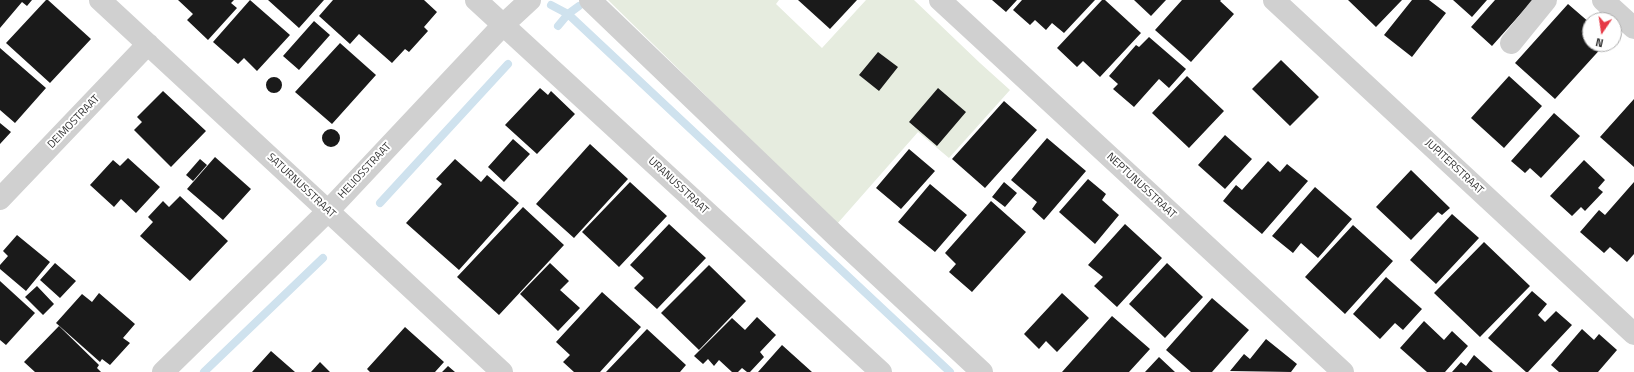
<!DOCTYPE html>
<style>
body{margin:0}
#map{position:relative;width:1634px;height:372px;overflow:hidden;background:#fff;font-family:"Titillium Web",sans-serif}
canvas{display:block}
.north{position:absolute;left:1582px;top:12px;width:40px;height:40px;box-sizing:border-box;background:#fff;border:1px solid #adadad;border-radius:50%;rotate:193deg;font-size:11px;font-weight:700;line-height:16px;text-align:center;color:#333}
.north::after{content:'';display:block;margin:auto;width:14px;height:18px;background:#e63946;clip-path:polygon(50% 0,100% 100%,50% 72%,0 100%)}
</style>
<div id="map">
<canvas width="1634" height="372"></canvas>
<div class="north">N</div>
</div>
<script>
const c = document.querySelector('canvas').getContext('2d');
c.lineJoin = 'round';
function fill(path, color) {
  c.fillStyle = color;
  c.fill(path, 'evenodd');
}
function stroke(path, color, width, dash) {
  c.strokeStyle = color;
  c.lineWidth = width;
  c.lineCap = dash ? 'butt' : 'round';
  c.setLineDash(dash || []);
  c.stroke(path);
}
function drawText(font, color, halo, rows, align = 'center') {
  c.font = font + ' "Titillium Web",sans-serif';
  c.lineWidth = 4;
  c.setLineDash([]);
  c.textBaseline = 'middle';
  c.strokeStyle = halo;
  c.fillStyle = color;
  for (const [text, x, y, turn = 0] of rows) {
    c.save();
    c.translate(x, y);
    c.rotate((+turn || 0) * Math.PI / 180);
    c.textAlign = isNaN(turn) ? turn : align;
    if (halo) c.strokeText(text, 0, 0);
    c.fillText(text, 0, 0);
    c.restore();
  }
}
fill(new Path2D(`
 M608,0H779L776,4L822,48L866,0H914L980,63L1010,90L949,158L918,132L837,224Z`), '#e6ecdf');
stroke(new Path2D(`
 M551,5L568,14L950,372
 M558,26L568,14L579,6
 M380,203L508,64
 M204,372L323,258`), '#cfe2ee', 8);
fill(new Path2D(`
 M0,0H32L27,6L22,2L0,28Z
 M46,0H48L91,39L50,83L6,43Z
 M178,0H234L231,3L237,8L208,40L187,20L193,14Z
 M250,0L290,35L257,71L244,58L238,64L213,42Z
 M268,0H324L299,28Z
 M333,0H424L437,12L424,27L428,31L409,52L405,49L392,63L359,34L350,44L319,16Z
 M798,0H857L830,29Z
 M992,0H1017L1006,12Z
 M1022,0H1095L1064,33L1052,23L1046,30L1035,20L1030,25L1013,10Z
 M1102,0H1105L1141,33L1100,77L1083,61L1077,67L1057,48Z
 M1134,0H1166L1151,16Z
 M1182,0H1221L1220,1L1234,14L1191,62L1155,30Z
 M1348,0H1402L1376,27Z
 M1412,0H1429L1446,13L1412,57L1384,35Z
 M1453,0H1487L1472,17Z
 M1495,0H1533L1492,46L1471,27Z
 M1568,4L1590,23V44H1605L1555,99L1515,63Z
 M314,21L330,35L299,70L283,56Z
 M1149,37L1186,69L1169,88L1159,79L1134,107L1113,89L1118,84L1109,76L1136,45L1139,47Z
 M340,43L376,75L332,124L295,92Z
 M0,48L46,88L15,123L0,110Z
 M878,52L898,67L879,91L859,75Z
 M1281,60L1319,97L1290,126L1252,89Z
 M1187,76L1224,111L1189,148L1152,113Z
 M1509,76L1542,106L1504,148L1471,118Z
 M266 85a8 8 0 1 1 16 0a8 8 0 1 1-16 0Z
 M540,88L548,95L551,91L575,114L537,154L505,125Z
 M938,88L966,112L937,146L909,122Z
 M163,91L206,131L171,167L134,130L142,122L137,117Z
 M1634,99V167L1600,137Z
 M1004,101L1037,130L985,188L952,159Z
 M1554,113L1580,136L1541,178L1530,168L1525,173L1511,161Z
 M0,123L11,132L0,144Z
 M322 138a9 9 0 1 1 18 0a9 9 0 1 1-18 0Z
 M1225,135L1252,159L1225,189L1198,165Z
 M1047,138L1086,171L1044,220L1032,209L1037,202L1011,180Z
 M513,139L530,154L504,182L488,167Z
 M590,144L628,179L574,238L536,204Z
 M909,149L935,171L901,209L876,188Z
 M215,157L251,189L223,220L187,189Z
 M128,158L160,187L136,213L121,199L114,207L90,185L113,160L120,166Z
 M200,159L207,165L193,181L186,175Z
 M455,159L481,182L487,175L519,203L459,270L406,223L442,184L436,179Z
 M1584,160L1605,180L1598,188L1603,192L1585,211L1581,207L1572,216L1550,196Z
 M1268,161L1280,172L1287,164L1308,181L1262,234L1223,201L1236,185L1242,190Z
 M1411,170L1450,208L1442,215L1438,212L1411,240L1376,207Z
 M1088,179L1106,194L1102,200L1119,215L1095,244L1059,212Z
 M630,182L667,216L619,267L582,232Z
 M1004,182L1017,193L1005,207L992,197Z
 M1634,182V254L1627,262L1610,247L1604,253L1580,232L1599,210L1605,215Z
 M930,184L967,215L935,252L898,222Z
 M1315,187L1352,219L1318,258L1301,243L1293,253L1272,236Z
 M180,196L228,241L190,281L140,236L153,222L148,217L163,201L169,207Z
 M991,201L1026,232L972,292L949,272L956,264L945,253Z
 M523,207L564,245L499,315L457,277Z
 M1452,214L1479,238L1436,284L1410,260Z
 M669,224L706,258L657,309L634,288L644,278L630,265Z
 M1125,224L1162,258L1117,307L1094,286L1103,277L1088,265Z
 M1353,225L1393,261L1345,314L1305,277Z
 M17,235L50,262L26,291L0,269V265L8,256L3,251Z
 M1484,242L1530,286L1480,337L1434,293Z
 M55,263L76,281L60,298L40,280Z
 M550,263L569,281L560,290L580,308L558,331L520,294Z
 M1167,263L1203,297L1165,338L1129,304Z
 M709,265L746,301L699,350L661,313Z
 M1386,277L1422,309L1403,330L1395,323L1380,339L1353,314Z
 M0,281L35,313L6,345L0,340Z
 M37,286L54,304L43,315L25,297Z
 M1532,291L1547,304L1538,315L1545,322L1556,311L1572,325L1528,372H1526L1488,338Z
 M602,292L641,327L600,372H574L563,362L570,355L556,342Z
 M99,293L135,324L123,338L130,343L110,365L102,359L100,362L56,323L82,294L92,302Z
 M1062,293L1089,318L1057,352L1046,341L1039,349L1024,334Z
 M1212,298L1249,330L1212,372H1191L1166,350Z
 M1112,316L1150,349L1129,372H1062Z
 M757,317L776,335L760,352L764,357L750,372H747L742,368L738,372H732L719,360L714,366L708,359L703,364L694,356L732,318L745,330Z
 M1424,321L1444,340L1452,331L1468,346L1445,372H1427L1400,348Z
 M59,326L99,365L97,368L101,372H35L24,362Z
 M405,327L444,362L435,372H370L367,369Z
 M647,329L686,365L680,372H606Z
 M1582,329L1594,340L1599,334L1617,350L1598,372H1559L1551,365Z
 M1266,339L1297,364L1291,372L1230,371L1244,354L1250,359Z
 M782,345L812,372H758Z
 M271,351L295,372H252Z
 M1474,355L1493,372H1452L1461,362L1466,366Z
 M1159,357L1175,372H1145Z
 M320,362L330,372H311Z
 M448,366L455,372H442Z`), '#1a1a1a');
stroke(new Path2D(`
 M100,0L502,372
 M476,0L881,372
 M590,0L837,237L982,372
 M940,0L1343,372
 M1274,0L1634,334
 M1603,0L1634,28
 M1511,43L1546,0
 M0,199L148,44
 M163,372L328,211L503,25L530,0`), '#d0d0d0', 22);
drawText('11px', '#333', '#fff', [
 ["DEIMOSTRAAT",74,122,-46],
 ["JUPITERSTRAAT",1454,167,43],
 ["HELIOSSTRAAT",365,171,-47],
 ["SATURNUSSTRAAT",301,186,43],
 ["URANUSSTRAAT",678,186,43],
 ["NEPTUNUSSTRAAT",1141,186,43]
]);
</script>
